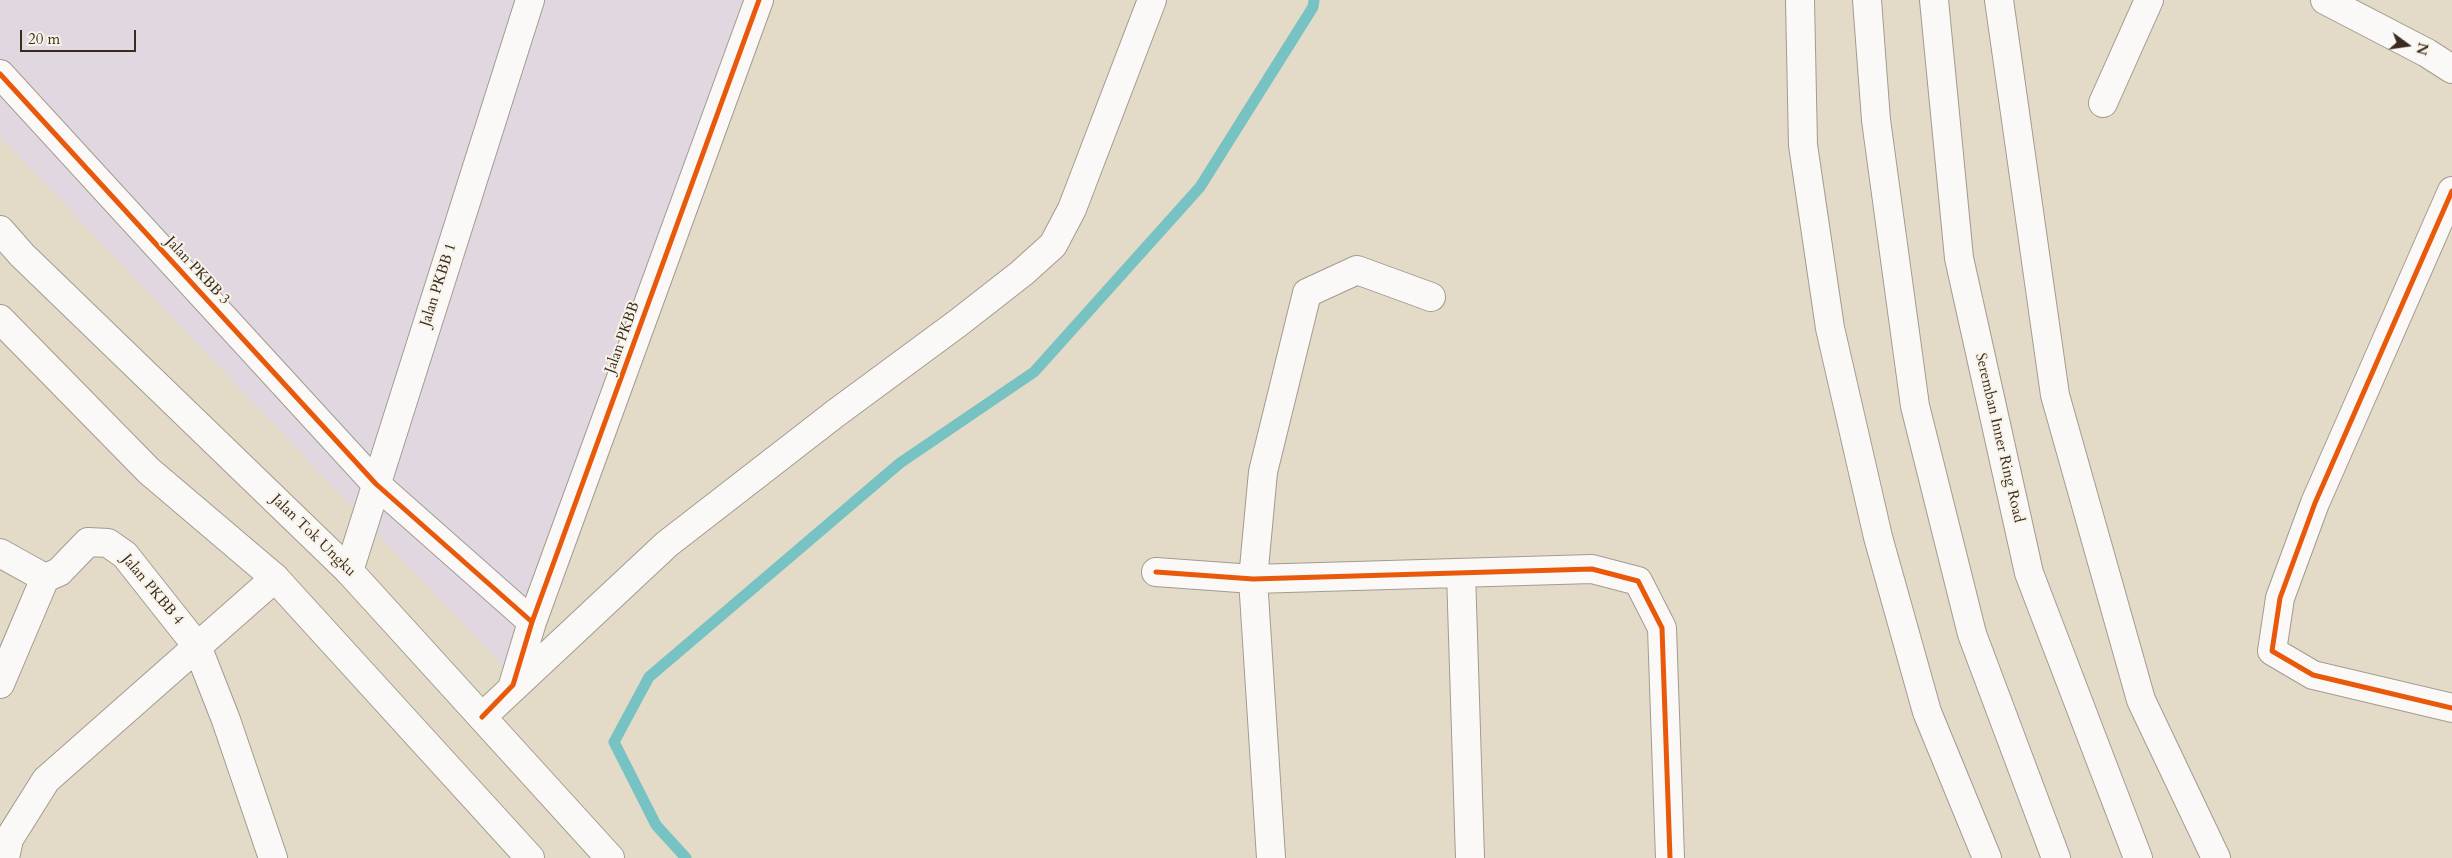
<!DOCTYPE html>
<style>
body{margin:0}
#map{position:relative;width:2452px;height:858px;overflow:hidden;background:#e3dac8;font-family:Cardo,serif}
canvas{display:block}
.north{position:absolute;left:2382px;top:20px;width:50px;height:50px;-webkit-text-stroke:4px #f7f3e8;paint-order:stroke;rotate:104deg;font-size:14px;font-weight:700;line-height:20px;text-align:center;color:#3b2a1e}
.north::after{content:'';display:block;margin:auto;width:18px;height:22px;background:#3b2a1e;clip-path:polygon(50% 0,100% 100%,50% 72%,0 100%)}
.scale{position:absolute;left:20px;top:30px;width:116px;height:22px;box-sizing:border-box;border:2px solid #3b2a1e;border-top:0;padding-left:6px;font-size:15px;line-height:18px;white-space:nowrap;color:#3b2a1e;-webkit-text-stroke:4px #f7f3e8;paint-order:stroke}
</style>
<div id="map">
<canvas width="2452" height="858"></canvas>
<div class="north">N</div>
<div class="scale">20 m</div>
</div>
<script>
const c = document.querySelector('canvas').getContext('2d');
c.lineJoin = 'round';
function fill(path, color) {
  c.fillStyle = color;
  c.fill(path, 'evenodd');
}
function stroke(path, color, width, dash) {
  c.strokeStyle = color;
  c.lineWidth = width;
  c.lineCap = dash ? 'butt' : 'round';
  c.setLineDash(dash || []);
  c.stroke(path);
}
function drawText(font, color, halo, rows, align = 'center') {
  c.font = font + ' Cardo,serif';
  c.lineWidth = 4;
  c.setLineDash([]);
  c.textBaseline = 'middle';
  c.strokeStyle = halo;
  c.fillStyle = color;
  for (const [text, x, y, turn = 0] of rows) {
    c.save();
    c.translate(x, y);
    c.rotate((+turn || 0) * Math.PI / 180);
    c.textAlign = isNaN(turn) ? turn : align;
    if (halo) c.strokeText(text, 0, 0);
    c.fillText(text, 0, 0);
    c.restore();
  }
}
fill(new Path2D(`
 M0,0H752L511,674L0,136Z`), '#e1d7e1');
stroke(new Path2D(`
 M686,858L656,825L614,742L649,677L900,463L1034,372L1200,187L1313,7L1314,0`), '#77c2c2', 11);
const minor = new Path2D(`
 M2325,0L2427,53L2452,69
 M0,74L376,484L532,622
 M2103,103L2149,0
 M2452,191L2315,503L2280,598L2272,651L2313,675L2452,708
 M0,553L45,578L59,572L88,542L108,543L125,555L197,646L226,720L273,858
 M349,571L530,0
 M1156,572L1253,579L1592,569L1638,581L1662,628L1670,858
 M1461,573L1470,858
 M0,684L45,578
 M513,685L532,622L759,0
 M482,717L667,544L836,413L958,323L1022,273L1053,245L1072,209L1152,0
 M5,858L9,839L46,780L275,578
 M1271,858L1253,579L1263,472L1307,293L1357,270L1431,297`);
const major = new Path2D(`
 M1800,0L1803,145L1830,328L1878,537L1927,712L1987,858
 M1867,0L1876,120L1915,406L1972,634L2056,858
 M1934,0L1959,258L2029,573L2138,858
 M1999,0L2055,395L2141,700L2216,858
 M0,230L22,255L349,571L610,858
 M0,319L149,471L275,578L530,858`);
stroke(minor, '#a39b8f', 30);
stroke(major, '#a39b8f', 30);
stroke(minor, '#fbf9f7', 28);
stroke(major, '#fbf9f7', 28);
stroke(new Path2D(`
 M0,74L376,484L532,622
 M2452,191L2315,503L2280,598L2272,651L2313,675L2452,708
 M1156,572L1253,579L1592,569L1638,581L1662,628L1670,858
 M482,717L513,685L532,622L759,0`), '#e8590c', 5);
drawText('15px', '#3b2a1e', '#f7f3e8', [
 ["Jalan PKBB 3",197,271,47],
 ["Jalan PKBB 1",439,285,-72],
 ["Jalan PKBB",623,338,-70],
 ["Seremban Inner Ring Road",1999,438,77],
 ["Jalan Tok Ungku",313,536,44],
 ["Jalan PKBB 4",152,590,50]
]);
</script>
